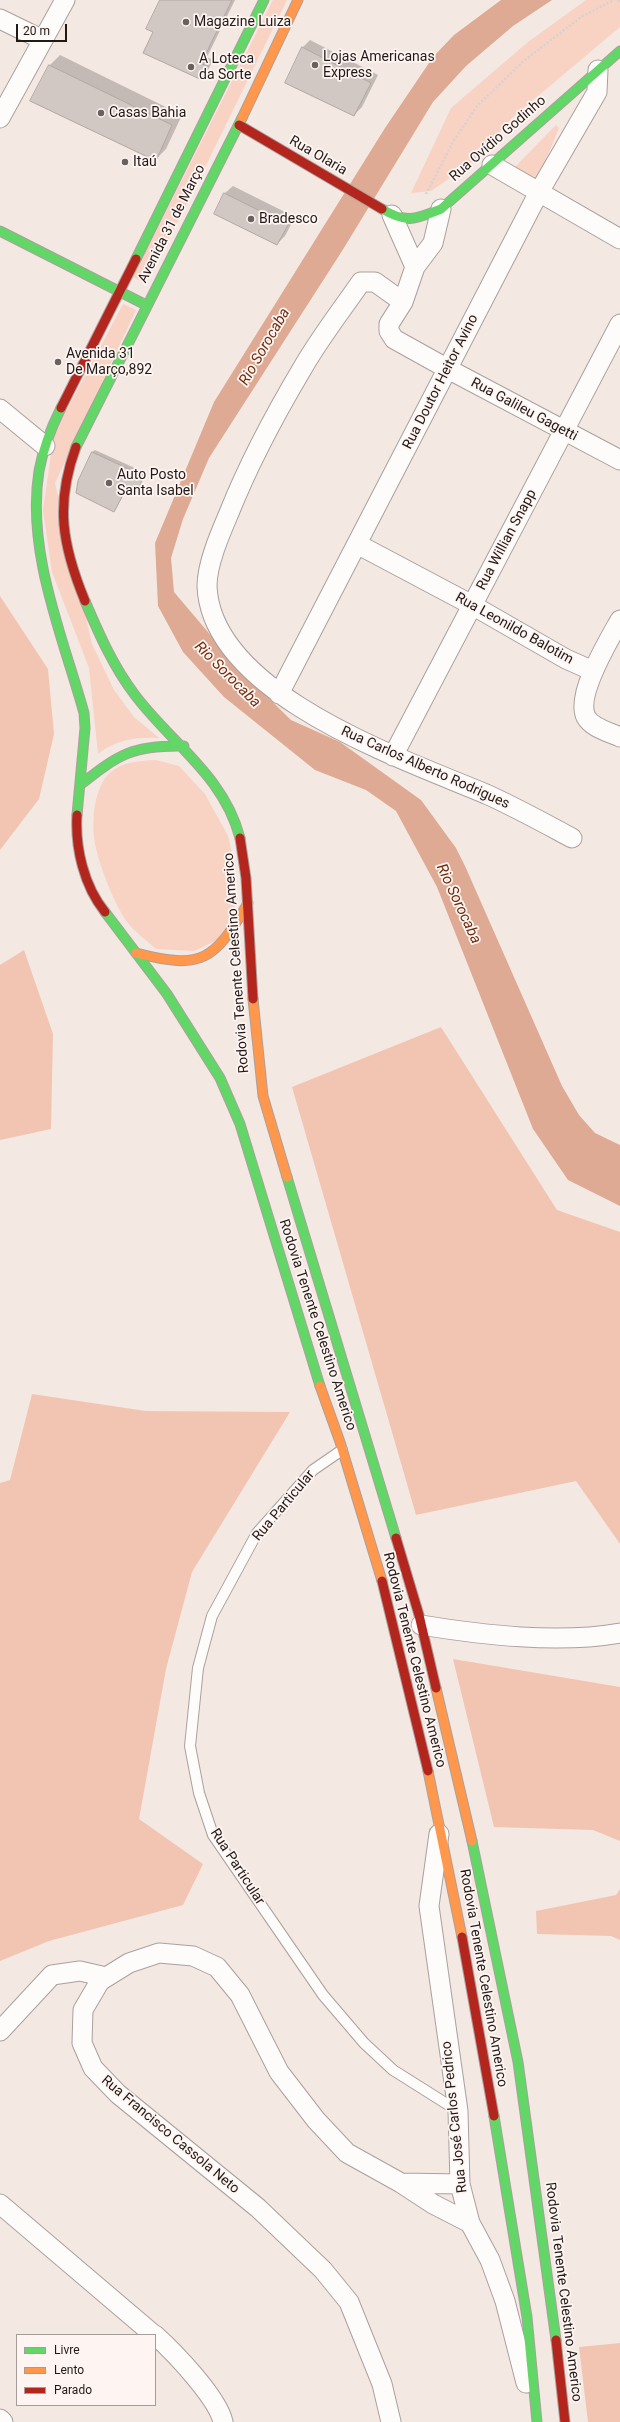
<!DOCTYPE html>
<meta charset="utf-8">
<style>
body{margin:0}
#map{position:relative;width:620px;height:2422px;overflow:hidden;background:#f4e8e3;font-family:Roboto,sans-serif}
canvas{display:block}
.legend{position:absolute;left:16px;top:2334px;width:140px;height:72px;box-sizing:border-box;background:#fef5f2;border:1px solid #a59d9a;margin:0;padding:5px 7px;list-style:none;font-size:12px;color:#201916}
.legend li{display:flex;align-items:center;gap:8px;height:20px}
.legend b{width:20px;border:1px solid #a59d9a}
.scale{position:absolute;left:16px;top:24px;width:51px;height:18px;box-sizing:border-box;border:2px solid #201916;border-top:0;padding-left:5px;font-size:12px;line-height:14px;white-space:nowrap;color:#201916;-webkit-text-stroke:3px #fef5f2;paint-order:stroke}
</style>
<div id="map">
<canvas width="620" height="2422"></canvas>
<ul class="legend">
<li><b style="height:5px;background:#63d668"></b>Livre</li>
<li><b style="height:5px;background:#ff974d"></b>Lento</li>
<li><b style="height:5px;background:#b3261e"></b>Parado</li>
</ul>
<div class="scale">20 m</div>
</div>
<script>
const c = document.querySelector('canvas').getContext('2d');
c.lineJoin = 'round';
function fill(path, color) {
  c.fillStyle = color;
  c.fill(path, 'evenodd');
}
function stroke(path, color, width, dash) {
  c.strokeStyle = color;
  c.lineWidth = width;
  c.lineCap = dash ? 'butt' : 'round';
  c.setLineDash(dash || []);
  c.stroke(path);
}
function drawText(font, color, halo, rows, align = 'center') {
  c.font = font + ' Roboto,sans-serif';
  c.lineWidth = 3.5;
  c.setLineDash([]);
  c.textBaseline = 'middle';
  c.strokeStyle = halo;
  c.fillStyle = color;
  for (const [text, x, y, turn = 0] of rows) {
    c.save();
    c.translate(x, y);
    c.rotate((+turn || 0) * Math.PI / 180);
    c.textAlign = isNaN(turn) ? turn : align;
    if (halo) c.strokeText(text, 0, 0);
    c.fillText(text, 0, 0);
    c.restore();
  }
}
fill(new Path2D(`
 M273,0H287L186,206L147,279L143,282L133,277Z
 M586,0H620V27L513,117L472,163L431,191L411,193L451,108L528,42Z
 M556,125L559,128L536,184L512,170Z
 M123,304L136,310L55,483L92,644L114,690L134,717L159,738C136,737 117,739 98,754L89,668L52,572L43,510L54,434Z
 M156,760L179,766L205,794L228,836L235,866V903L232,919L217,940L194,951L156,949C146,940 132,930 125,919C113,900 96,859 94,836C92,815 95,781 115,769C128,761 141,761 156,760Z`), '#f8d2c3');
fill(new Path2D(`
 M0,596L48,669L54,734L39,799L0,850Z
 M24,950L53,1034L51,1129L0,1140V965Z
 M441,1027L557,1210L620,1232V1544L576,1481L416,1515L292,1087Z
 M32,1394L146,1411L290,1412L192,1572L166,1669L139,1819L203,1864L183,1905L49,1941L0,1961V1483L10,1480Z
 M453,1659L620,1687V1841L593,1830L494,1827Z
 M620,1889V1940L611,1936L537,1934L536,1911L616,1895Z
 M620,2343V2422H588L579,2347Z`), '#f2c5b2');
fill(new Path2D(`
 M501,0H552L513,26L466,66L433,102L342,251L209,458L183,519L171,558L174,592L241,671L291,720L340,742L421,800L456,848L465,866L562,1086L579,1115L595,1133L620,1145V1206L568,1180L533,1129L437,887L396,811L366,790L315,770L224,697L183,652L158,606L155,543L214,402L385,128L433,57L454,35Z`), '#dfaa93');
fill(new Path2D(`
 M161,0H235L207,57L213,60L207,72L201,78L154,31Z
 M310,40L378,75L362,107L354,115L302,48Z
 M60,55L182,115L166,149L156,159L31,101L50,65Z
 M233,186L295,217L285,236L277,244L215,213L225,193Z
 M95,450L146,473L137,492L134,495L126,490L116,509L92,452Z`), '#0003');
const building = new Path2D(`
 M160,0H232L201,64L208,66L202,80L143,53L153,32L146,29Z
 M302,47L371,83L354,116L285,83Z
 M49,65L172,125L156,161L30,101Z
 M224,193L288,225L277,245L214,214Z
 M92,452L144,476L135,496L125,491L114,512L76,493L78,481Z`);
fill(building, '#d1c8c4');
stroke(building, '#b1a8a4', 1);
const lane = new Path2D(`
 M342,1450L313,1470L257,1533L212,1616L198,1668L190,1746L199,1793L213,1835L323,1995L364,2043L393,2070L458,2111`);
const street = new Path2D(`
 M0,19L43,40
 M0,118L65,0
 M492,165L620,239
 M441,209L433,243L415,267L403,302L389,324V331L394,339L448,369L620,460
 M392,215L415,267
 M403,302L375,282H361C341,311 319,339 302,369C274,416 249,463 229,513C220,534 207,564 207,586C211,694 403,759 486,794C515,807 544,823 572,838
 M0,409L45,446
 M357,544L472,605L566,659L593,671
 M620,620C609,640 575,695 586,717C592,728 609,732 620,737
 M279,694L539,192L597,92L598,70
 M393,756L620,324
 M421,1625C483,1635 558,1644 620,1633
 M439,1834L429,1906L458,2111L460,2184L470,2223L490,2260L505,2301L526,2383
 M0,2031L52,1975L80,1971L106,1977
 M460,2184L401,2183L433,2204L470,2223
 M0,2204L154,2335
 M155,2335C174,2352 218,2398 223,2422
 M0,2419L3,2422
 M391,2422L382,2384L349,2302L323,2270L258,2208L118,2094L93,2068L82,2043L83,2010L100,1981L129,1963L159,1953L193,1956L217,1967L240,1995L279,2072L316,2120L347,2153L401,2183`);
const fast = new Path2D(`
 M382,209C407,224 416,219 441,209L620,51
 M0,231L146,305
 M136,259L264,0
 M61,408C51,428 43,449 39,471C26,552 63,637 84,713L85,728L77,815
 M76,447L242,118
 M85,601C99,634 113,666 135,695C172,744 224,776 240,838
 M80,785C119,754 133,745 184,746
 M105,912L167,994L220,1078L240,1124L320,1386
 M287,1177L396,1538
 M472,1841L518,2062L556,2340
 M494,2116L527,2317L537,2422`);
const slow = new Path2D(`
 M242,118L298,0
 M136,953C202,970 214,961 248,903
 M253,999L263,1096L287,1177
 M320,1386L340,1442L382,1581
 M436,1688L472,1841
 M428,1771L462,1937`);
const jam = new Path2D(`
 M239,125L382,209
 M61,408L136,259
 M76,447C55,504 62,545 85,601
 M77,815C75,848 84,886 105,912
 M240,838L246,878L253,999
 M396,1538L419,1615L436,1688
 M382,1581L428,1771
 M462,1937L494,2116
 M556,2340L565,2422`);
stroke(lane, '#aaa09d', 12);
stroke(street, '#aaa09d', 21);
stroke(fast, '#aaa09d', 11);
stroke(slow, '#aaa09d', 11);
stroke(jam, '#aaa09d', 11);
stroke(new Path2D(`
 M618,0L620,2
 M426,194L453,142L477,106L525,60L581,17L614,0`), '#d5d2d0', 2.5, [2, 2]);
stroke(lane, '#fdfcfb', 10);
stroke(street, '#fdfcfb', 19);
stroke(fast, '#63d668', 9);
stroke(slow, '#ff974d', 9);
stroke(jam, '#b3261e', 9);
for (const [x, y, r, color] of [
 [186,22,4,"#6a615e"],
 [315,65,4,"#6a615e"],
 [191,67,4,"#6a615e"],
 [101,113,4,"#6a615e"],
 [125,162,4,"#6a615e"],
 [251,219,4,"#6a615e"],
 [58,362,4,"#6a615e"],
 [109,483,4,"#6a615e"]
]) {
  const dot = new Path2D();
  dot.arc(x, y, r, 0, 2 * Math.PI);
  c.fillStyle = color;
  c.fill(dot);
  stroke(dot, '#fef5f2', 1.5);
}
drawText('14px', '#201916', '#fef5f2', [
 ["Magazine Luiza",194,22],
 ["Lojas Americanas",323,57],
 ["Express",323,73],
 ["A Loteca",199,59],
 ["da Sorte",199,75],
 ["Casas Bahia",109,113],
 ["Itaú",133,162],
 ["Bradesco",259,219],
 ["Avenida 31",66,354],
 ["De Março,892",66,370],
 ["Auto Posto",117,475],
 ["Santa Isabel",117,491]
], 'left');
drawText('14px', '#201916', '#fef5f2', [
 ["Rua Ovídio Godinho",498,139,-41],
 ["Rua Olaria",318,156,30],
 ["Avenida 31 de Março",172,224,-63],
 ["Rua Doutor Heitor Avino",441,382,-63],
 ["Rua Galileu Gagetti",524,410,28],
 ["Rua Willian Snapp",507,540,-62],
 ["Rua Leonildo Balotim",514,629,29],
 ["Rua Carlos Alberto Rodrigues",425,768,24],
 ["Rodovia Tenente Celestino Americo",237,963,-94],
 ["Rodovia Tenente Celestino Americo",317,1325,72],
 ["Rua Particular",284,1506,-50],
 ["Rodovia Tenente Celestino Americo",414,1660,76],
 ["Rua Particular",237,1867,57],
 ["Rodovia Tenente Celestino Americo",483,1978,80],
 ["Rua José Carlos Pedrico",455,2117,-96],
 ["Rua Francisco Cassola Neto",170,2135,40],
 ["Rodovia Tenente Celestino Americo",563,2292,83]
]);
drawText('italic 15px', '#6e2d0e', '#fef5f2', [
 ["Rio Sorocaba",265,347,-60],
 ["Rio Sorocaba",227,675,45],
 ["Rio Sorocaba",458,904,65]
]);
</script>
